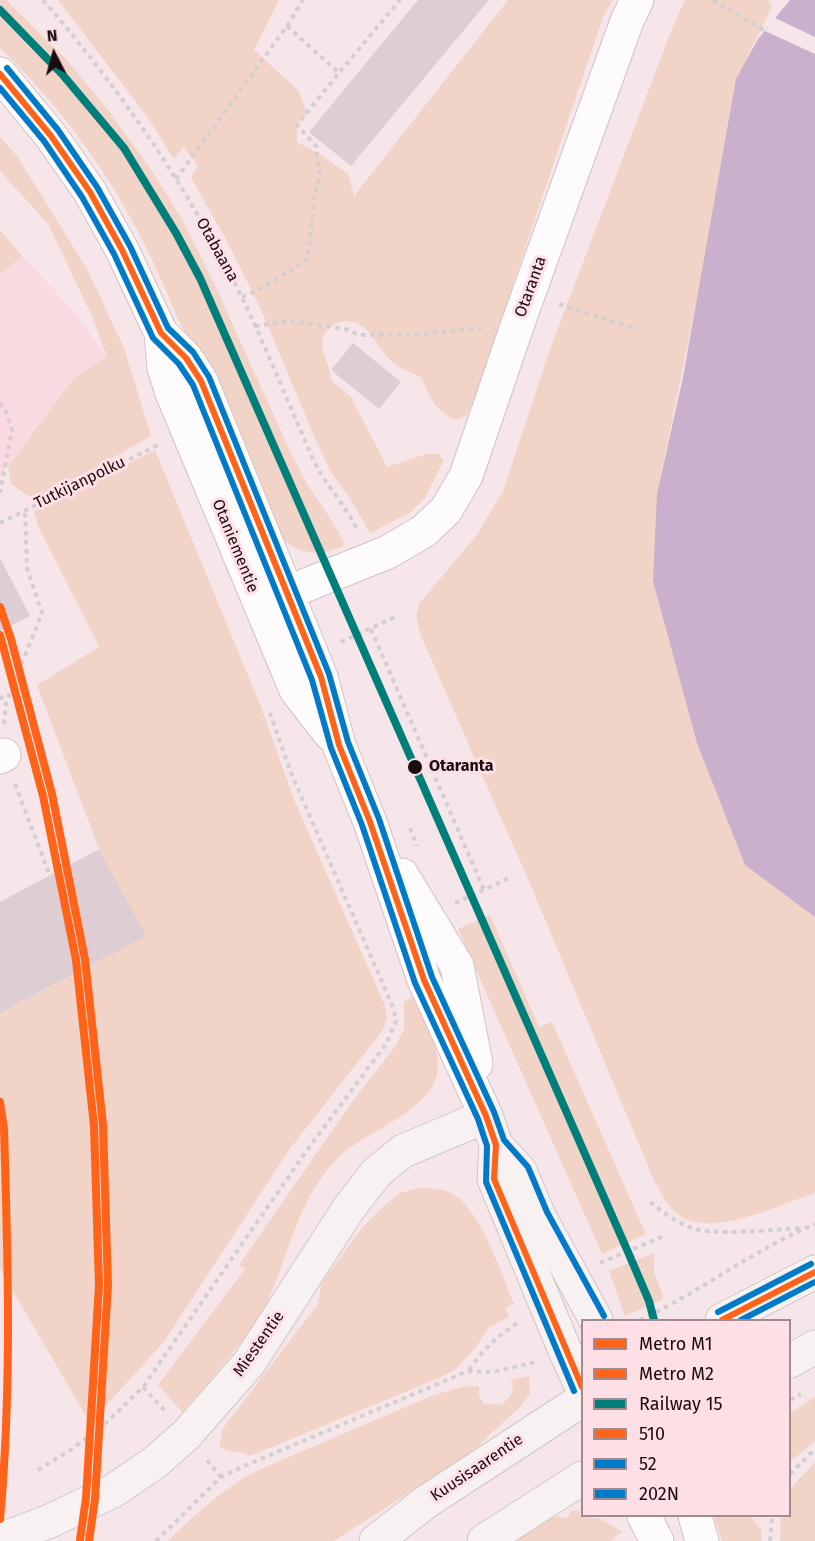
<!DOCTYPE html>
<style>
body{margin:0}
#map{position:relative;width:815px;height:1541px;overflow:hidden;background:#f6e6e9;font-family:"Fira Sans",sans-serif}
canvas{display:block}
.legend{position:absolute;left:581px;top:1319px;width:210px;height:198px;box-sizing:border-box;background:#fddfe5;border:2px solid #a28b8f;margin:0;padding:8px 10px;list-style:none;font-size:18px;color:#190c0f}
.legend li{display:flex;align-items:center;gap:12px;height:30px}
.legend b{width:30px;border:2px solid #a28b8f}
.north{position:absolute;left:24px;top:24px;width:60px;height:60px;-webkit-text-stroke:4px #fddfe5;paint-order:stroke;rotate:354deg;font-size:16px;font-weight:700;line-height:24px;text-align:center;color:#190c0f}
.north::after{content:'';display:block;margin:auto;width:21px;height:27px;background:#190c0f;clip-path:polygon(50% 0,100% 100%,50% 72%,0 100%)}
</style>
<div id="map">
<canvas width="815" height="1541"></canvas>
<ul class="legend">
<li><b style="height:8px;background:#ff6319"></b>Metro M1</li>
<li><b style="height:8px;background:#ff6319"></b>Metro M2</li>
<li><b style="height:8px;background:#007e79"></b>Railway 15</li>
<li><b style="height:8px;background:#ff6319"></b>510</li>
<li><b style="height:8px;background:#007ac9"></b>52</li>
<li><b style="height:8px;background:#007ac9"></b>202N</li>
</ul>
<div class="north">N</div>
</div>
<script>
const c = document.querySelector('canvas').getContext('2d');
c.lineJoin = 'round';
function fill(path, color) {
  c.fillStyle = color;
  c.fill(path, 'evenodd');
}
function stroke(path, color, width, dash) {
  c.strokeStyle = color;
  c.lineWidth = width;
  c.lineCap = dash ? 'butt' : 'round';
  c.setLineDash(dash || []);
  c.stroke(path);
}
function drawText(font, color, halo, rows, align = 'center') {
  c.font = font + ' "Fira Sans",sans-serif';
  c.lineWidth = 6;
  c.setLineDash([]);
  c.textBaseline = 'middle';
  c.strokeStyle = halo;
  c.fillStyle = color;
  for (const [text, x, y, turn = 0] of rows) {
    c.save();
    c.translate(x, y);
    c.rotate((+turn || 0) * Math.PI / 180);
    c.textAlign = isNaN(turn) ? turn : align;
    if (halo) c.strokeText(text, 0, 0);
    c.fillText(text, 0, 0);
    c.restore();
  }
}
fill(new Path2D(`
 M0,230L22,256L71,308L107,357L74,378L0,475Z`), '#fad9e0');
fill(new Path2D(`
 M0,0H6L67,60L109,111L152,171L182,219L213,281L289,449L307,484L332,521L345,545C320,556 306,556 284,541C256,485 228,430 202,373C182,329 164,284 143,241C107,170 57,102 0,48Z
 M58,0H279L254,50L299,91L307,113L297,125V142L317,152L348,174L354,196L508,0H613L603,17L478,388L467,415L456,420C433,409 431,399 421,377C413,373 403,370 396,365C375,350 370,313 337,323C332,324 326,330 324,335C318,350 331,366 331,380L351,397L387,467L426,454H438L444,460L425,498L411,512L370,533L348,495L332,474L317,443L262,312L228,243L191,177L198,166L184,147L174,159L146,115Z
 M685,0H768L772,7L744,63L758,39L701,279L657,494L815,775V1193C781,1204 713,1238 680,1216C667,1207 660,1191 653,1178L534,893L421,636L416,616L419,604L476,536L503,491L549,352L673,26Z
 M0,137L17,156L87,269L124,348L151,436L96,468L33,499L11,484L8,466L74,378L107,357L92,316L48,224L0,171Z
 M0,230L22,256L0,274Z
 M155,450L261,707L295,802L384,1003L387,1018L382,1031L289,1150L163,1343L90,1423L0,1269V1013L145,936L99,849L37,685L99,647L38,526L34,511Z
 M490,915L539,1027L552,1022L646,1234L602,1254L458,929Z
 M413,997C423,1019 442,1049 437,1074C430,1112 363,1132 338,1158C294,1202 288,1264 260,1317C255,1327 246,1337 238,1346C220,1369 201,1391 182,1412L158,1385L245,1269L239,1265L352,1102L397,1044L404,1029V1002Z
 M419,1188C430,1188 441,1188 451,1193C481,1209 501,1273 514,1304L505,1308L509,1317L488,1328L477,1346L456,1369L439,1378L250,1456C238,1449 232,1456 219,1446L223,1428L318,1304L321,1284L362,1228L386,1204L400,1193Z
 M654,1253V1272L663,1296L662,1300L625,1316L609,1271Z
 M529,1376L530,1394L521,1406L464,1459L424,1483L334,1541H168C195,1514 221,1491 254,1472L434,1395L462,1387L479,1386V1396L484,1404L501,1405C510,1398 516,1392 511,1380Z
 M815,1397V1441L790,1462V1413Z
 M815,1462V1541H780L781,1516H790V1489Z
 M571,1511H579L581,1515L601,1519L622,1532L611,1541H515L552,1516L568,1518Z
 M714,1516H751L761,1530L762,1541H722Z`), '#f2d3c7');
fill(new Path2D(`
 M790,0H815V917L745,865L697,743L653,581L657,494L683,377L736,79L758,39Z`), '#cab0cd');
fill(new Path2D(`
 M775,18L815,37V54L765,31Z`), '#f6e6e9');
fill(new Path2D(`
 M418,0H489L351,166L309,132Z
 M353,343L401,382L379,409L331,370Z
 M0,558L30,616L0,631Z
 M99,849L146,936L0,1013V902Z`), '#deced4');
const minor = new Path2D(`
 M0,74L51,136L90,192L122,250L161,333L164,368L172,393L296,690L330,734
 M161,333L186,358L201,381L321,677L339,745L370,822L424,980L486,1116
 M269,600L388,552L424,531L446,510L466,476L517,326L627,21L637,0
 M0,757L4,755
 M402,875L457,966L476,1064
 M644,1516L657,1541
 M695,1516L702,1541`);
const major = new Path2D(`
 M496,1145L520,1171L539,1216L596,1320
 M722,1320L815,1272
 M790,1361L815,1347
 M0,1540L50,1521L113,1491L154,1463L186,1435L249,1363L349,1208L377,1172L403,1151L486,1116L496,1145L494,1179L566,1353L582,1387
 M376,1541L426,1502L582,1400
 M484,1541L582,1478`);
stroke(minor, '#d0c2c5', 35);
stroke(major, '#cec6c7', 35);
stroke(new Path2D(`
 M43,0C115,83 180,176 230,274C262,335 286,399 314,461C325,485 347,506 357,530
 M713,0L765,31
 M287,26L339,73L400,0
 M176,179L287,26L303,0
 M242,297L264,287L308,259L314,199L320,176L316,146L297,125L339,73
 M559,304L633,328
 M255,326L291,321L345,329L360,335L419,334L483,328
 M0,403L5,409L12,430L0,493
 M0,523L158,445
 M371,629L484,890
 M341,642L395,617
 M0,696L6,703
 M4,724L6,703L42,613L27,568L25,510
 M15,784L50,876
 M410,828L417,846
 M455,903L509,878
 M650,1202C662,1212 675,1221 689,1227C713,1237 776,1229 803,1228
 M600,1263L664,1236
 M640,1320C700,1292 753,1250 815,1224
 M469,1370C483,1350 498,1335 519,1322
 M143,1387L165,1411
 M790,1400L801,1394
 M207,1460L221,1477
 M38,1470L72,1449L107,1422L143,1387L305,1153L386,1044L396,1021L393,1007L291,773L270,713
 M790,1474L815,1449
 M156,1541L221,1477L251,1463L468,1371L492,1372L536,1362
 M770,1541L772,1516`), '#d3cfd0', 4, [4.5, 4.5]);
stroke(minor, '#fefbfc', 33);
stroke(major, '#f8f1f1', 33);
stroke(new Path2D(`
 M0,74L51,136L90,192L122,250L161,333L186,358L201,381L321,677L339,745L370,822L424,980L486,1116L496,1145L494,1179L582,1387
 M722,1320L815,1272`), '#ff6319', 6);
stroke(new Path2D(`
 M0,88L44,141L82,197L114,254L153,338L179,364L193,385L312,680L331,748L362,825L415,983L478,1119L487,1146L486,1182L574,1391
 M741,1320L815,1282`), '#007ac9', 6);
stroke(new Path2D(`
 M7,68L58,130L97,187L130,246L168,328L193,352L209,377L329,674L348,742L379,819L432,977L494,1112L504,1140L528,1167L547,1212L604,1316
 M718,1312L811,1264`), '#007ac9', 6);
stroke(new Path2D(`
 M0,10L62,74L124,148L176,233L200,278L628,1252L649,1301L654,1320`), '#007e79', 8);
stroke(new Path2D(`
 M0,607L11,639L52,794L85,959L103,1125L108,1285L95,1499L89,1541
 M0,1102L4,1129C8,1259 12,1389 0,1519`), '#ff6319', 8);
stroke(new Path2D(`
 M0,635L43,796L76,960L94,1126L99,1285L86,1498L80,1540`), '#ff6319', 8);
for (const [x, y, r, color] of [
 [415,767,8,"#190c0f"]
]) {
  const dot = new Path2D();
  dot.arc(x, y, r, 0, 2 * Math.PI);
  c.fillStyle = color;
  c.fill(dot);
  stroke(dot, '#fddfe5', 2);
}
drawText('16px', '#190c0f', '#fddfe5', [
 ["Otabaana",217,250,61],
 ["Otaranta",531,287,-70],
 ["Tutkijanpolku",80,483,-26],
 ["Otaniementie",235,546,68],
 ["Miestentie",259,1344,-55],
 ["Kuusisaarentie",477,1468,-34]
]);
drawText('bold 16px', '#190c0f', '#fddfe5', [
 ["Otaranta",429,767]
], 'left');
</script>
